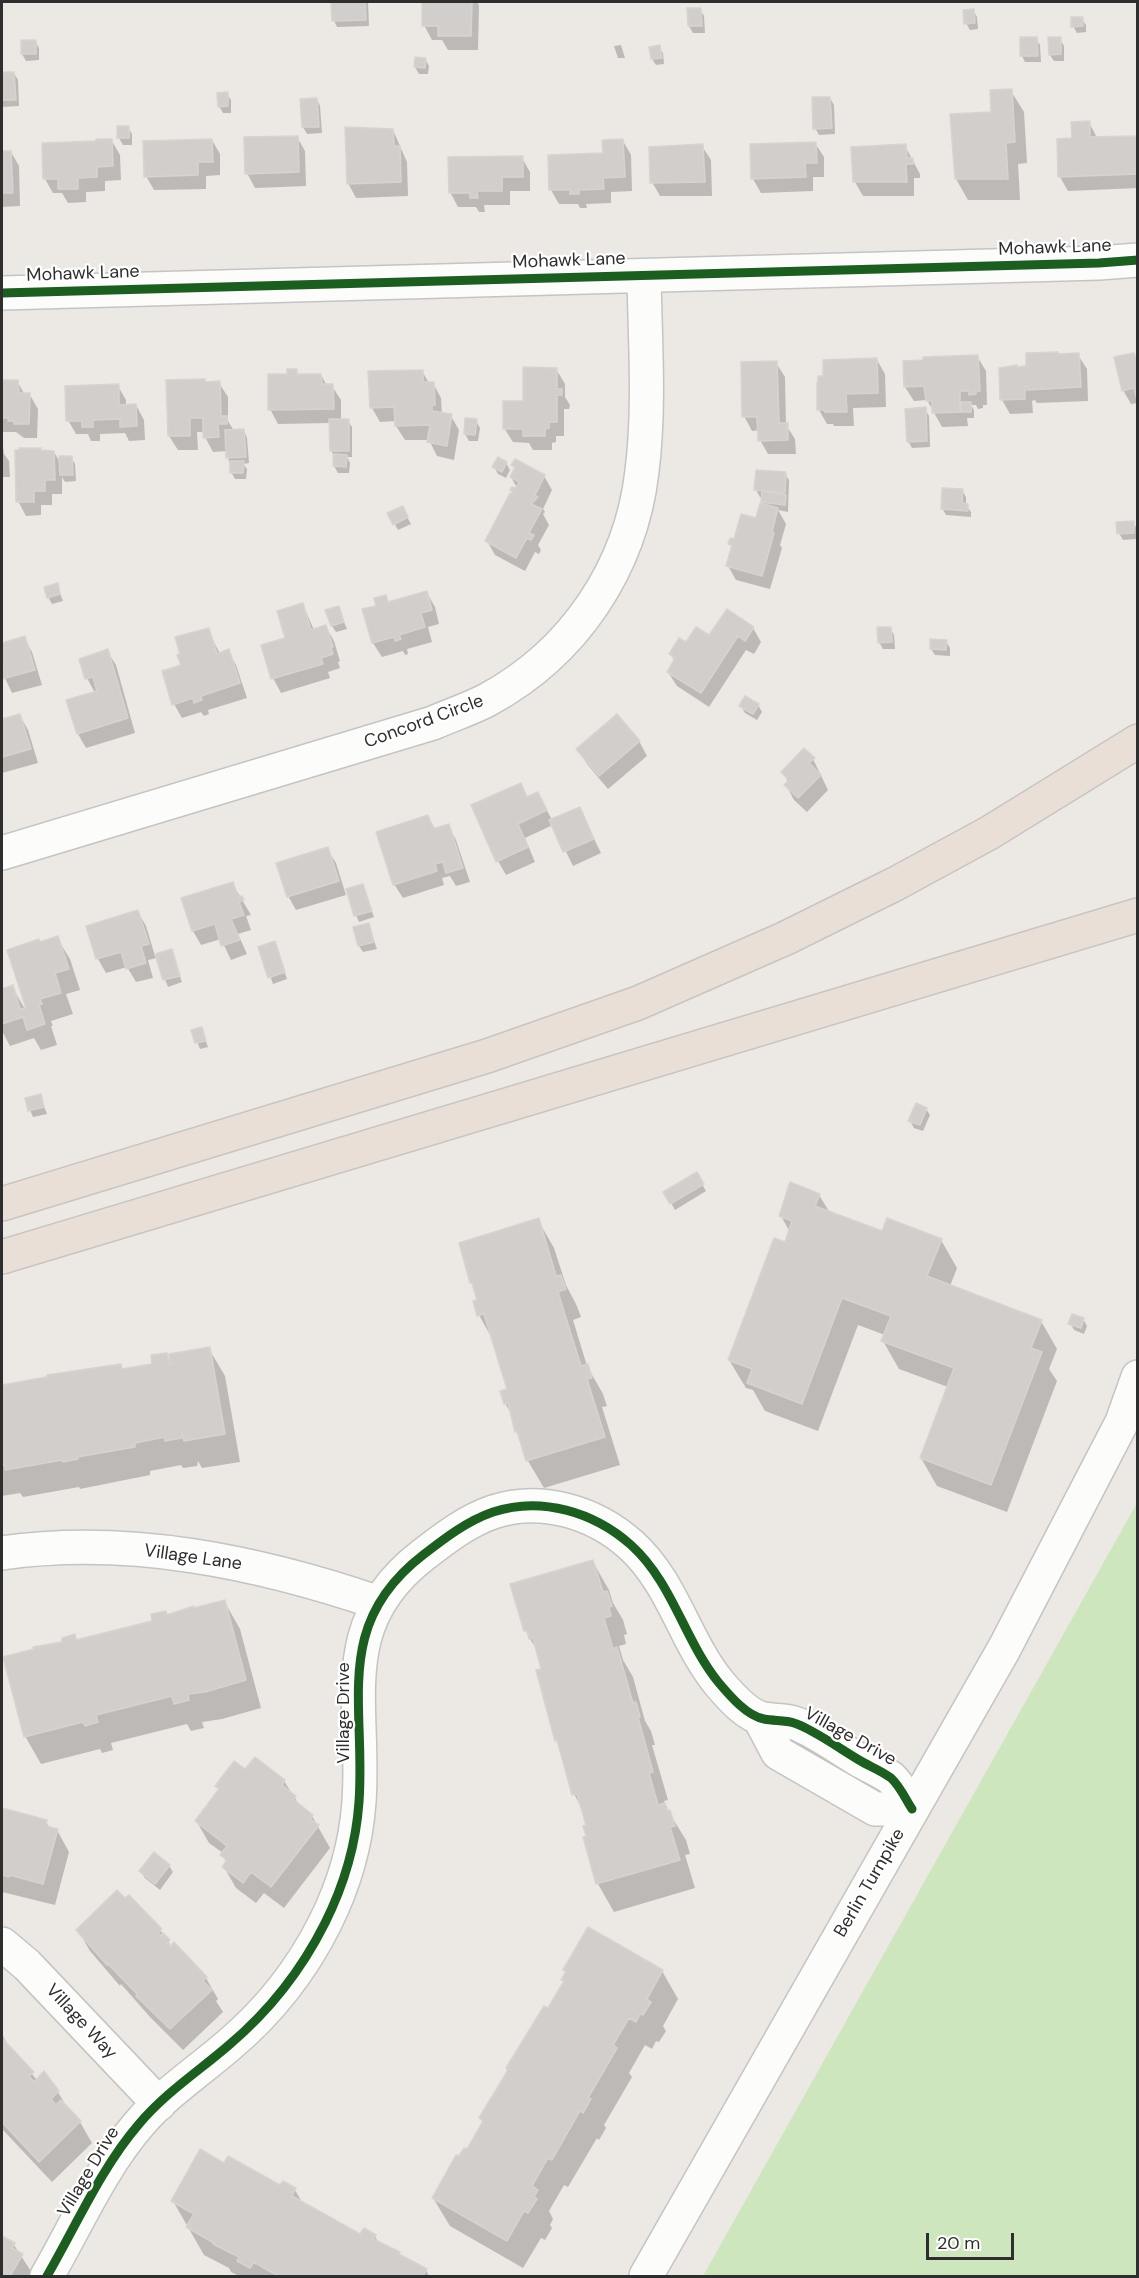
<!DOCTYPE html>
<style>
body{margin:0}
#map{position:relative;width:1139px;height:2278px;overflow:hidden;background:#ece8e4;font-family:"DM Sans",sans-serif}
canvas{display:block}
.frame{position:absolute;inset:0;border:3px solid #2e2e2e;pointer-events:none}
.scale{position:absolute;left:926px;top:2233px;width:88px;height:27px;box-sizing:border-box;border:3px solid #2e2e2e;border-top:0;padding-left:8px;font-size:18px;line-height:21px;white-space:nowrap;color:#2e2e2e;-webkit-text-stroke:4px #fff;paint-order:stroke}
</style>
<div id="map">
<canvas width="1139" height="2278"></canvas>
<div class="frame"></div>
<div class="scale">20 m</div>
</div>
<script>
const c = document.querySelector('canvas').getContext('2d');
c.lineJoin = 'round';
function fill(path, color) {
  c.fillStyle = color;
  c.fill(path, 'evenodd');
}
function stroke(path, color, width, dash) {
  c.strokeStyle = color;
  c.lineWidth = width;
  c.lineCap = dash ? 'butt' : 'round';
  c.setLineDash(dash || []);
  c.stroke(path);
}
function drawText(font, color, halo, rows, align = 'center') {
  c.font = font + ' "DM Sans",sans-serif';
  c.lineWidth = 4.5;
  c.setLineDash([]);
  c.textBaseline = 'middle';
  c.strokeStyle = halo;
  c.fillStyle = color;
  for (const [text, x, y, turn = 0] of rows) {
    c.save();
    c.translate(x, y);
    c.rotate((+turn || 0) * Math.PI / 180);
    c.textAlign = isNaN(turn) ? turn : align;
    if (halo) c.strokeText(text, 0, 0);
    c.fillText(text, 0, 0);
    c.restore();
  }
}
fill(new Path2D(`
 M1137,1503V2276H703Z`), '#cee6be');
fill(new Path2D(`
 M333,2H368L369,26L337,27L334,21Z
 M423,2H477L479,5L478,50H448L442,40H432L424,25Z
 M700,9L704,16L705,33H693L689,26Z
 M973,10L977,17L978,29L970,30L966,23Z
 M1082,19L1086,25V32L1077,33L1073,26Z
 M1036,39L1040,45L1041,62H1025L1022,56Z
 M1060,39L1064,46V61H1054L1050,55Z
 M35,41L39,48V60L26,61L22,54V42Z
 M621,45L625,58H618L614,46Z
 M659,47L663,53L664,64L656,65L652,59Z
 M425,59L429,66L428,74H419L415,67Z
 M14,73L18,80L19,106L2,107V74Z
 M1011,91L1024,112L1027,163L1018,164L1020,200H968L956,179Z
 M227,94L231,100V113H223L219,106Z
 M830,98L834,105L835,134L819,135L815,128Z
 M317,99L320,106L322,133L307,134L303,127Z
 M1089,122L1097,138L1136,137L1138,140V188L1068,191L1060,177L1073,140Z
 M119,128H128L132,134V145H123L119,138Z
 M393,130L407,162L408,196L356,198L348,183Z
 M297,137L305,151L306,186L255,188L247,173Z
 M212,140L220,154V175L206,176V189L154,190L146,176Z
 M112,141L120,155L121,180L105,181V191L86,192V202L68,203L62,193H53L45,179Z
 M623,141L631,155L632,191L611,192V203L586,204L587,208H580L578,204H559L551,190Z
 M815,143L824,157V177H813V191L761,193L753,179Z
 M702,146L711,160L712,196H660L652,182Z
 M905,146L920,174V178H914V196H863L855,182Z
 M2,152H11L19,166L20,206L2,207Z
 M522,158L530,172V191H510V205H484L485,212H479L476,207H458L450,192Z
 M1133,354L1138,362V403L1131,404L1123,390Z
 M1078,355L1087,369L1088,401L1037,403L1035,400L1032,401L1033,413L1010,414L1002,400L1017,369Z
 M977,356L986,371L987,405H983V408L978,409L976,405H971L974,410V418H967L968,426L942,427L927,400L914,401L905,387Z
 M877,360L885,374L886,407L853,408L854,426H834L833,424H827L819,410Z
 M776,363L785,377L786,425L795,439L796,454H768L760,440L759,430L752,431L744,416Z
 M556,369L565,384V397L570,405L569,409H564V436H556V442L552,443V450H533L529,443L513,442L504,428L524,403Z
 M296,370L299,376L321,375L327,386H332L341,400V421H348L352,427V457H347L350,463L349,473H338L334,466L335,457L331,451L330,423L278,424L270,409L289,375Z
 M422,371L429,383H433L441,398L442,414L451,416L459,430L454,460L437,456L429,440H405L396,426V421L380,422L372,408Z
 M17,381L25,395H30L38,409L37,438H24L16,432H2V382Z
 M205,383H219L228,397V421L234,431H244L247,438L249,463L243,464L247,469L246,479H235L231,472L227,451L213,452L205,437V432H197L198,450H178L169,436Z
 M118,386L126,400V406L136,405L144,420L145,440L129,441L125,433L100,434V441H91L88,434H76L68,420Z
 M925,409L929,416L930,447L912,448L908,441Z
 M476,421L480,428L478,441H469L465,434Z
 M2,438L4,454L9,461L10,477H2Z
 M42,452H54L61,464L71,457L75,464L76,481L65,482L62,477V494H52V505H41V515L26,516L18,501Z
 M506,463L510,470L506,478L498,474L494,467Z
 M513,465L544,476L552,490L543,509L545,512L543,514L549,525L538,545L541,550L539,554L535,552L525,571L495,555L487,541L514,494L512,490L517,488L511,477L515,469Z
 M785,474L789,480L788,512L778,510L786,524L780,545L782,548L770,589L736,580L728,566L732,548L730,544L735,541L757,520L765,506L762,501L763,497H760L756,490Z
 M962,490L966,497V505L971,512V517L946,515L942,508Z
 M402,508L411,524L398,530L389,514Z
 M1133,522L1137,529V539L1123,540L1119,533Z
 M57,585L63,601L52,604L48,597Z
 M427,593L435,607L439,624L428,627L432,642L407,649L408,654L405,655L403,651L382,657L373,643L364,610Z
 M303,605L314,630L326,627L334,641L340,661L338,662L340,668L328,672L330,678L281,693L273,678L287,639Z
 M338,608L347,629L336,632L332,626Z
 M753,628L761,642L754,654L746,650L709,707L677,686L668,672L675,662L671,654L687,644Z
 M890,628L894,635L895,649H883L879,642Z
 M208,630L220,654L228,651L236,665L247,698L208,710L209,714L204,716L201,712L182,718L174,704L182,666Z
 M24,638L32,652L42,685L12,693L2,672L6,670L2,656V644Z
 M946,641L950,648V656L935,655L931,649Z
 M107,651L116,665L135,733L86,748L78,734L68,701L95,693L87,678Z
 M758,705L762,712L757,720L745,713L741,706Z
 M20,716L28,730L38,763L2,773V721Z
 M639,741L647,756L608,789L587,764L578,750Z
 M813,759L828,790L807,812L794,800L786,785L788,782L783,772Z
 M520,785L528,798L538,793L552,820L579,808L601,853L573,866L553,825L525,838L535,862L506,875L498,861Z
 M428,817L435,829L448,825L456,840L470,882L456,886L450,876L442,878L444,885L403,898L394,884Z
 M327,849L336,863L346,895L296,910L288,896Z
 M232,883L251,915L246,916L251,930L238,934L247,954L231,960L221,939L201,945L193,931L183,899Z
 M363,886L374,917L359,922L356,915Z
 M138,912L146,926L155,956L171,951L182,982L168,987L157,958L148,960L153,978L136,982L127,967L106,973L98,959L88,927Z
 M368,924L377,949L363,952L359,946Z
 M57,938L70,959L80,990L66,994L73,1014L51,1021L53,1026H51L57,1045L41,1050L34,1038L10,1046L2,1031V990L12,987L28,1014L39,943Z
 M274,943L287,979L273,984L260,948Z
 M201,1029L208,1047L200,1049L193,1031Z
 M40,1096L47,1114L33,1117L30,1110Z
 M926,1109L930,1115L923,1131L914,1128L910,1121Z
 M696,1174L706,1191L675,1210L665,1192Z
 M819,1195L830,1213L883,1233L941,1240L957,1268L950,1286L1041,1321L1057,1349L1049,1369L1057,1381L1007,1512L937,1486L921,1458L948,1387L899,1369L883,1341L885,1335L858,1325L818,1431L765,1411L753,1390L746,1388L729,1360L790,1232L781,1216Z
 M538,1220L554,1248L566,1285L576,1304L581,1317L573,1320L587,1366L603,1394L607,1406L602,1407L620,1465L544,1488L528,1461L513,1417L505,1403L509,1390L494,1342L479,1315V1301L471,1282Z
 M1083,1319L1087,1326L1084,1334L1074,1330L1070,1323Z
 M209,1349L225,1376L240,1462L202,1468L198,1461L197,1466L183,1468L181,1465L150,1471V1475L80,1489L79,1487L23,1497L20,1493L2,1496V1386L154,1365L166,1354L172,1364Z
 M593,1562L609,1590L613,1603L623,1620L627,1634L624,1635L626,1644L619,1646L623,1660L633,1677L645,1721L651,1731L655,1745H652L668,1800L664,1801L665,1806L686,1840L690,1854L685,1855L695,1888L614,1912L598,1884L584,1838L587,1837L588,1826L584,1812L574,1794L553,1727L539,1654L525,1630Z
 M224,1601L240,1629L261,1708L222,1719L202,1722L204,1728L191,1731L187,1724L111,1743L113,1750L102,1753L100,1749L41,1764L25,1736L64,1643L74,1635L78,1642Z
 M245,1771L284,1781L300,1806L312,1816L330,1848L284,1908L264,1893L256,1903L236,1888L224,1867L226,1863L223,1853L209,1843L197,1822L220,1791L216,1786Z
 M2,1810L46,1822L50,1828L57,1830L69,1852L55,1905L2,1892Z
 M169,1866L173,1872L160,1890L145,1878L141,1872Z
 M125,1900L160,1930L172,1947L206,1978L218,1999L216,2001L223,2012L183,2050L150,2017L121,1984L120,1986L90,1951L78,1930Z
 M565,1970L662,1971L678,1999L663,2026L666,2031L659,2042L656,2041L652,2049L645,2045L629,2073L632,2077L604,2125L606,2128L599,2140L597,2138L568,2187L564,2185L549,2211L553,2219L550,2225L552,2228L545,2240L541,2238L523,2268L450,2226L433,2198L460,2158L468,2151L484,2123L481,2118L515,2056L549,2010L565,1983L563,1980L567,1973Z
 M2,2034L8,2045L37,2080L52,2082L68,2109L80,2122L92,2143L52,2182L2,2129Z
 M224,2165L281,2187L295,2190L303,2204L360,2236H375L379,2244L426,2270L429,2276H239L231,2272L229,2268L204,2255L173,2201Z
 M2,2237L14,2245L34,2276H2Z`), '#0003');
const building = new Path2D(`
 M331,2H365L366,20L332,21Z
 M422,2H472L471,36H438V26H422Z
 M687,8H701L702,26H688Z
 M974,9L975,23L964,24L963,10Z
 M1071,17H1083V26L1071,27Z
 M1020,37H1037L1038,56H1020Z
 M1048,37H1061V54L1049,55Z
 M21,40H36V54H21Z
 M660,45L662,58L651,59L649,47Z
 M415,57L426,58L425,68L414,67Z
 M2,72H14L16,100H2Z
 M1012,89L1015,142L1006,143L1008,179H955L950,114L991,112L990,90Z
 M228,92V106L218,107L217,93Z
 M812,97H830L832,128L813,129Z
 M317,98L319,127H302L300,99Z
 M1090,121V137L1137,136L1138,174L1058,177L1057,139L1072,138L1071,122Z
 M117,126H129V138H117Z
 M345,127L393,129L394,146H400L401,182L347,184Z
 M298,136L299,172L245,174L244,137Z
 M96,139H112L113,166L97,167V177L78,178V189H58V179H43L42,143L96,141Z
 M212,139L213,162H198V175L144,177L143,141Z
 M623,139L625,177L603,178L604,189L579,190V194H570V190H549L548,155L603,153L602,140Z
 M816,142L817,163H805L806,177L751,179L750,144Z
 M703,144L705,182L650,183L649,147Z
 M906,144L907,158H913V164H906L907,182H853L851,147Z
 M2,151H11L13,193H2Z
 M523,156V177H502V191H477L478,198H470V193H449L448,157Z
 M1058,352V354L1079,353L1081,387L1027,390V386L1025,387V399L1000,400L999,368L1017,365V367L1026,366V353Z
 M1134,353L1138,364V403L1134,388L1122,391L1114,357Z
 M978,355L980,391H976V394L969,395V391H960V412L932,413V401H926L924,386L904,387L903,361L923,360V357Z
 M877,358L878,393L846,394L847,412H825V410H817V383L818,382V376H823V360Z
 M777,361L779,423H788V440L758,441L757,417H742L741,362Z
 M523,367L557,368V389H562V395H557V422H549V428L545,429V436H523V429H503V401H523Z
 M287,369H297V374H321L322,384H333L334,409L268,410V374H287Z
 M423,370V382H434L435,405H432V411L452,414L447,446L427,442L430,425L395,426L394,407L370,408L368,371Z
 M205,379V382L220,381L221,416H227V424H218L219,437L203,438V418H190V436H168L166,380Z
 M2,380H18L19,393H30L29,424H14V421H8L9,418H2Z
 M119,384V405L136,404L137,426L120,427V419L93,420V427H82V421H66L65,386Z
 M961,402H971V412H961Z
 M926,407L927,441L907,442L905,409Z
 M465,418L477,419L475,435L464,434Z
 M329,419H349V451H330Z
 M244,429L246,457L226,458L225,430Z
 M19,448H41V450L54,451L55,480H45V491H34V502H16L15,450H19Z
 M333,454L347,455L346,467L333,466Z
 M59,456H72L73,475H60Z
 M498,457L507,462L502,472L492,467Z
 M515,459L545,475L535,495L538,497L531,504L542,509L529,533L534,535L531,540L527,538L516,558L485,541L510,493L512,494L513,492L510,490L512,487L516,488L519,482L510,477L515,467L511,465Z
 M230,461H244L243,473H230Z
 M756,470L786,472L785,493L754,490Z
 M942,488L963,489L962,503L968,504V511L941,509Z
 M762,491L786,495L785,505L761,502Z
 M760,503L778,508L772,532L774,533L762,576L726,566L732,545L728,544L730,538L734,539L741,514L756,518Z
 M403,506L408,517L393,525L387,513Z
 M1134,521V533L1117,534L1116,522Z
 M58,583L60,594L47,598L44,587Z
 M427,591L432,610L421,613L425,627L399,635L401,639L395,641L394,637L372,643L362,609L376,606L374,598L386,595L388,602Z
 M303,603L311,630L326,625L333,647H331L333,654L321,658L323,664L271,679L261,645L285,638L277,611Z
 M339,606L344,622L331,626L325,610Z
 M727,609L754,627L745,641L738,636L701,693L667,672L675,658L669,654L679,638L686,642L696,627L709,635Z
 M877,627H891L892,642L878,643Z
 M209,628L217,654L229,649L240,683L201,696L202,700L194,703L193,698L172,705L162,671L181,665L177,655L180,654L175,637Z
 M25,636L35,670L2,679V670L4,669L2,661V643Z
 M930,639L947,640L946,650L930,649Z
 M108,649L128,718L77,734L66,700L97,691L93,677L85,679L79,659Z
 M745,696L759,704L753,714L739,706Z
 M20,714L31,749L2,757V719Z
 M617,714L640,741L599,776L576,749Z
 M804,748L815,758L809,763L821,775L798,798L784,785L789,780L781,772Z
 M521,783L527,797L538,792L547,810L518,824L528,847L496,862L471,805Z
 M580,807L594,839L563,852L549,820Z
 M428,815L433,829L449,824L463,868L446,873L443,862L435,864L437,871L393,885L376,832Z
 M328,847L339,881L287,897L276,863Z
 M233,882L238,897L242,896L244,900L239,902L244,915L231,919L240,940L221,946L215,924L192,931L181,898Z
 M363,884L372,911L354,916L346,889Z
 M138,910L149,944L141,946L146,963L126,969L121,952L96,959L86,926Z
 M369,923L374,942L358,946L353,927Z
 M58,936L69,969L55,973L61,993L40,999L42,1004L39,1005L45,1024L27,1030L23,1017L2,1024V989L13,985L20,1009L26,1008L7,950L39,939L40,942Z
 M275,941L285,972L268,978L258,947Z
 M172,949L180,976L163,980L155,954Z
 M202,1027L206,1041L195,1043L191,1030Z
 M41,1094L44,1107L28,1111L25,1098Z
 M916,1103L927,1108L920,1125L908,1121Z
 M697,1172L704,1184L670,1204L663,1192Z
 M790,1182L820,1194L815,1206L882,1231L887,1218L942,1239L927,1276L1042,1320L1031,1348L1042,1352L991,1485L920,1458L954,1368L881,1341L891,1316L842,1298L802,1404L747,1383L752,1369L728,1360L774,1238L785,1242L792,1221L779,1216Z
 M539,1218L556,1276L561,1275L566,1289L558,1292L581,1366L588,1364L592,1378L587,1379L605,1437L526,1461L517,1431L515,1432L508,1403L504,1404L500,1391L507,1389L484,1314L477,1316L473,1301L477,1300L472,1283H470L459,1243Z
 M1072,1314L1084,1318L1081,1328L1068,1324Z
 M210,1347L225,1434L184,1441L182,1431V1438L165,1441V1437L135,1443V1447L77,1457L78,1459L63,1462L62,1460L5,1470V1465L2,1466V1385L47,1377V1375L121,1364L122,1369L152,1364L151,1355L167,1353L169,1364H171L169,1354Z
 M593,1560L603,1592L607,1591L612,1606L609,1607L611,1616L604,1618L613,1649L617,1647L633,1703L636,1702L640,1717H638L653,1772L649,1773L658,1805L665,1803L668,1811L670,1810L675,1826L670,1827L680,1860L596,1884L583,1837L586,1836L583,1826L586,1825L577,1794L572,1795L557,1740L555,1741L536,1670L541,1669L533,1638L529,1639L527,1631H524L510,1584Z
 M225,1600L246,1680L205,1692L188,1694L189,1700L174,1704L172,1696L96,1715L98,1722L85,1726L83,1722L24,1737L3,1657L34,1649L33,1647L62,1642V1638L75,1634L76,1640L152,1621L151,1614L166,1611L167,1615L194,1606V1608Z
 M255,1757L285,1780L282,1785L296,1796L293,1799L313,1815L310,1819L319,1825L271,1887L251,1872L243,1883L222,1867L227,1860L220,1855L227,1846L195,1821L219,1789L215,1786L234,1761L245,1769Z
 M2,1808L47,1820L46,1826L58,1829L43,1884L9,1875V1877L2,1875Z
 M154,1852L170,1865L155,1884L139,1871Z
 M117,1890L125,1898L129,1895L162,1929L158,1933L161,1936L163,1933L170,1940L167,1943L171,1946L174,1942L207,1977L203,1981L212,1990L170,2029L136,1996L137,1994L108,1964L107,1965L76,1930Z
 M588,1927L663,1970L647,1999L651,2002L643,2015L640,2014L636,2022L629,2018L613,2045L617,2048L588,2098L591,2099L583,2113L580,2111L552,2160L548,2158L532,2186L538,2190L534,2197L537,2199L528,2213L524,2211L507,2241L432,2198L456,2155L459,2156L464,2148L467,2149L483,2121L479,2118L508,2070L506,2068L544,2006L548,2008L564,1981L561,1980L566,1971L563,1970Z
 M2,2038L34,2072L29,2076L34,2082L44,2071L59,2091L51,2099L56,2105L61,2100L81,2121L39,2162L2,2122Z
 M200,2149L224,2163L228,2156L280,2185L283,2181L296,2188L292,2196L360,2234L364,2228L376,2235L373,2239L400,2252L399,2254L427,2269L423,2276H278L254,2262L250,2268L237,2261L239,2257L213,2244L214,2243L186,2227L194,2214L171,2201Z
 M2,2236L15,2243L12,2248L23,2254L10,2276H2Z`);
fill(building, '#d1cecb');
stroke(building, '#d7d4d0', 1.5);
const minor = new Path2D(`
 M2,293L1099,263L1138,260
 M2,853L433,723C451,715 470,709 487,700C574,653 631,568 642,471C650,407 645,340 644,276
 M2,1553C129,1535 259,1562 379,1603
 M760,1719L778,1753L875,1809H912
 M2,1944L27,1965L159,2104
 M47,2276C76,2226 101,2168 139,2124C165,2093 199,2071 229,2045C268,2012 302,1969 325,1923C344,1885 356,1844 359,1802C366,1704 332,1625 423,1555C445,1538 467,1521 493,1512C541,1496 594,1512 631,1545C673,1583 684,1640 719,1683C730,1696 747,1716 764,1719C774,1721 785,1720 794,1723C811,1728 842,1750 859,1760C869,1766 882,1771 891,1778C900,1786 906,1800 912,1809`);
const secondary = new Path2D(`
 M646,2276L1004,1649L1122,1422L1138,1377`);
const motorway = new Path2D(`
 M2,1204L487,1056L638,1003L786,938L895,884L989,833L1138,741
 M2,1257L1138,915`);
stroke(minor, '#c5c4c5', 36);
stroke(secondary, '#c5c4c5', 36);
stroke(motorway, '#c6c5c4', 36);
stroke(minor, '#fcfcfb', 33);
stroke(secondary, '#fcfcfb', 33);
stroke(motorway, '#eadfd6', 33);
stroke(new Path2D(`
 M2,293L1099,263L1138,260
 M47,2276C76,2226 101,2168 139,2124C165,2093 199,2071 229,2045C268,2012 302,1969 325,1923C344,1885 356,1844 359,1802C366,1704 332,1625 423,1555C445,1538 467,1521 493,1512C541,1496 594,1512 631,1545C673,1583 684,1640 719,1683C730,1696 747,1716 764,1719C774,1721 785,1720 794,1723C811,1728 842,1750 859,1760C869,1766 882,1771 891,1778C900,1786 906,1800 912,1809`), '#1b5e20', 9);
drawText('18px', '#2e2e2e', '#fff', [
 ["Mohawk Lane",1055,248,-2],
 ["Mohawk Lane",569,261,-2],
 ["Mohawk Lane",83,274,-2],
 ["Concord Circle",424,722,-20],
 ["Village Lane",193,1558,8],
 ["Village Drive",344,1713,-90],
 ["Village Drive",850,1737,29],
 ["Berlin Turnpike",870,1883,-60],
 ["Village Way",81,2022,47],
 ["Village Drive",89,2172,-59]
]);
</script>
